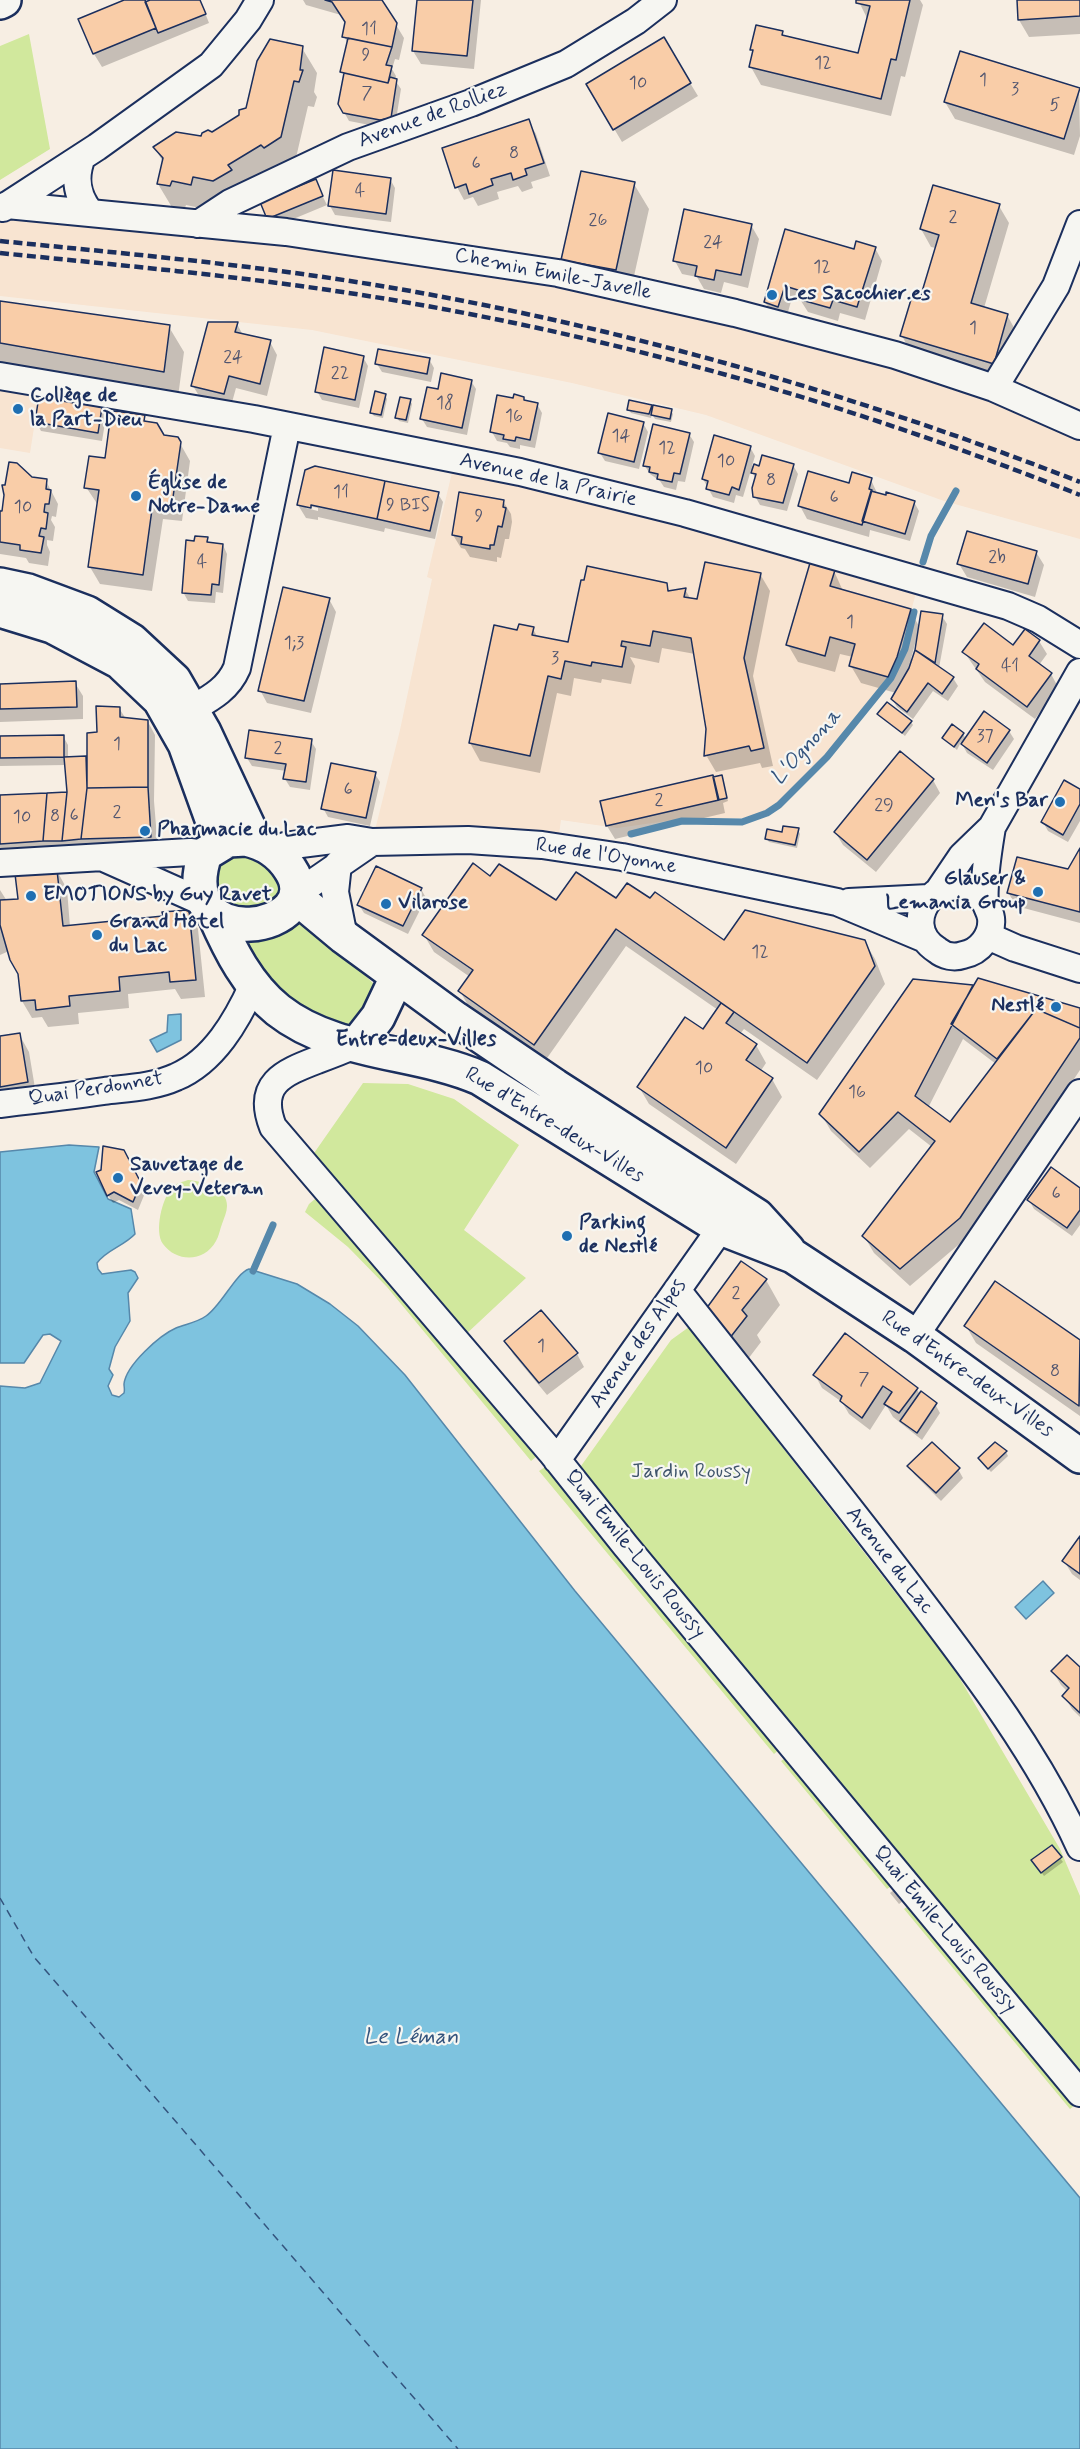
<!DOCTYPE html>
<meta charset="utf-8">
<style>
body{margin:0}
canvas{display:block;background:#f7eee3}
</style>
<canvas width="1080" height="2449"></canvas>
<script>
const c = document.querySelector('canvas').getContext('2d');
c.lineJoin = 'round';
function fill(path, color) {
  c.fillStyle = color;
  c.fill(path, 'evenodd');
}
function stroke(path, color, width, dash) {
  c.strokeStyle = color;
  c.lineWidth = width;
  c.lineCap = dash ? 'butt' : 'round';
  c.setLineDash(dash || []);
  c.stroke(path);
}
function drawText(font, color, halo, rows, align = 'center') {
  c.font = font + ' Mynerve,sans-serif';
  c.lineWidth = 4.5;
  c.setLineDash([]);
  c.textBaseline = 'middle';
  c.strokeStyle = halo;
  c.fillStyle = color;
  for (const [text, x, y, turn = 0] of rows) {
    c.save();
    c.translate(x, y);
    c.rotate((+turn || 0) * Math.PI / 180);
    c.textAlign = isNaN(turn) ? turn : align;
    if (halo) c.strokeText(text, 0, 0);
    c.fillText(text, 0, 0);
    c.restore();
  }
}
fill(new Path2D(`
 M0,206L68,209L735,313L1080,426V539L944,501L706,415L572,383L312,330L0,296Z
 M0,390L39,396L30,453L0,448Z
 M455,460L919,582L896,666L825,756L779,802L765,812L750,818L681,819L617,828L561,820L557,848L372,842L400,730L432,579L427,577Z`), '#f8e4d1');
fill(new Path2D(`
 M29,34L50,149L0,180V46Z
 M235,855L260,861L277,873L282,892L256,914L218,901L214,870L216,863Z
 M302,915L378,988L353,1025C344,1028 335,1023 327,1019C286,1003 264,979 244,941L245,938Z
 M363,1083L408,1084L454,1099L519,1145L464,1230L526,1278L463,1337L312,1156Z
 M188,1180C202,1181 228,1189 227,1206C227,1212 224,1218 222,1224C220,1229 219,1236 216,1241C204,1263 176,1262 163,1244C154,1232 162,1198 172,1188C176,1183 182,1182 188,1180Z
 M315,1199L323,1200L353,1233L537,1456L531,1461L387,1287L348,1247L305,1212L309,1204Z
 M689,1327L953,1667L1060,1849L1080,1896V2081L581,1474V1466L671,1340Z
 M545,1467L781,1748L774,1754L539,1471Z
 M788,1756L893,1885L887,1889L781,1761Z
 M911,1904L1076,2104L1070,2109L904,1909Z`), '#d1e89d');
const water = new Path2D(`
 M181,1014V1040L157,1052L150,1040L167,1032L168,1015Z
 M69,1145L99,1147L94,1172L108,1199L131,1209L135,1234C124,1246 106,1250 97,1263L98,1269L102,1274L131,1270L135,1272L138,1278L128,1293L130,1321L115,1347L109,1369L113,1375L108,1386L112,1395L119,1397L124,1393C125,1390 124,1387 124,1384C126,1365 160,1335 176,1328C186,1324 198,1322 206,1316C221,1306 236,1273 249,1269L297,1284L330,1304L358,1326L405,1375L575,1591L1080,2198V2449H0V1386L25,1388L40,1383L61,1341L50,1334L43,1335L24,1363H0V1152Z
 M1043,1581L1054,1593L1026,1619L1015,1607Z`);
fill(water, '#7ec3df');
stroke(water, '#5688ab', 1.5);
fill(new Path2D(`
 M128,0H144L146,3L154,0H200L209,23L102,67L94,54Z
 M303,0H381L404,38L399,60L395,59L392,69L396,76L395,80L401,89L395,126L385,128L349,121L344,112L345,77L342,72L348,44L344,36L346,23L341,15L306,5Z
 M419,0H481L474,69L421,64L413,51Z
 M858,0H920L923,5L905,77L901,76L891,116L761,85L751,67L754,54L752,50L782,32L784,37L859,55L868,20Z
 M1018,0H1080V34L1029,37L1019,20Z
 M663,39L698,96L622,142L588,85Z
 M302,48L317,73L314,92L317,97L314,107L308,106L295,162L228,206L207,202L205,209L186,205L184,211L173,209L158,184L163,162L155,148L202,138L240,116Z
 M1079,89L1080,136L1074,155L955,119L945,102Z
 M528,121L536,134L550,176L531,182L533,188L522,192L518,186L497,192L499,199L478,206L473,197L464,200L457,187Z
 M390,179L395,188L391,222L335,215L330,206Z
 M315,181L327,205L274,227L269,218Z
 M634,184L649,209L630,294L577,285L563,259Z
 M999,206L1009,223L984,308L1007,315L1017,333L1003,380L912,354L902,336L922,297L936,248L931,247L921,229Z
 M751,225L759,239L748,288L724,282L721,293L704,289L697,277L682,274L675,261Z
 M786,231L855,251L875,248L882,261L865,320L840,313L838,321L808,312L801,301L792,298L786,319L773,315L765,302Z
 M0,303L169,327L184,352L178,397L0,365Z
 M237,324L243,335L270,342L277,355L267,396L236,388L231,406L201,399L193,386Z
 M363,357L368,366L359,408L322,400L317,391Z
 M429,359L434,368L431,382L382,372L377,364Z
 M471,381L476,389L467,435L427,427L422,419L439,391Z
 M385,395L387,399L383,418L374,416L371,412Z
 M523,398L526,402L537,404L542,413L535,448L520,445V449L510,447L507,443L497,441L492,432L515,400Z
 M410,400L412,404L408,423L399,421L397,417Z
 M651,406L653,411H671L673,414L671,422L655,419L652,414L651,418L631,413L629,410Z
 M101,408L106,417L102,441L41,431L36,422Z
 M144,417L147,423L164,436L177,438L190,461L182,521L163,519L152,591L100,584L90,567L98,505L86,487L106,459Z
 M643,423L648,432L639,469L605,461L600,453Z
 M689,434L694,442L685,482L678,481L676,490L664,487L660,481L650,474L645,466Z
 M750,447L755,456L752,466L760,467L793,465L798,474L787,511L760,505L755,496L756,479L751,470L743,497L736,495L734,503L713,497L703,479Z
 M31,478L46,481L58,504L56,517L52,516L51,520L55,527L53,541L47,540V545L50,552L48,566L29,563L26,558L0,554V509L3,514Z
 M871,480L878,495L914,502L919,511L910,541L870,530L869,537L807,519L800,506L850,484Z
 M438,494L443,502L435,539L385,528L384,532L318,517V520L306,518L298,505ZM306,505L318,508V511L306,508Z
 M503,501L511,514L512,522L509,539H505L501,558L497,557V562L470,557L465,549L461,548L453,535Z
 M207,539L210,544L223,545L227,554L223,593L216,592L215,603L188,601L183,592L196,542Z
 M1036,552L1044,565L1035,597L967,577L959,564Z
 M834,571L843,591L910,610L920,628L942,616L947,624L939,668L953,678L958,686L948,701L933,691L913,719L897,707L892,699L896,693L861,683L851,666L853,657L840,654L835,672L798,662L788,645ZM916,640L918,641L913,660L911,659Z
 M760,574L770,591L753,676L773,766L762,768L760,763L716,772L706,755L708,729L695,654L662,648L659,663L630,657L635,666L631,684L602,679L601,683L574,678L571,696L557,693L540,773L480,761L470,743L518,632L533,629L538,638L569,644L666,585L670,592L685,589L691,600L699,601Z
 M329,599L336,612L311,713L267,703L260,690Z
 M1026,631L1039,641L1047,654L1039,665L1051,674L1058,687L1035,719L985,682L964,652L1014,647Z
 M75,683L83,696V719L0,722V686Z
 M119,708L126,719L148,722L155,735L154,801L158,850L0,858V796L68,794L66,765L0,766V737L63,736L68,745V758H86L89,763L98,734Z
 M879,714L911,722L913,725L905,736Z
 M1009,731L1014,739L993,770L967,753L961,742L957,750L944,738L963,734L966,739Z
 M311,741L316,749L310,790L290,787L285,779L286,771L252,766L247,758Z
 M375,774L380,782L370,826L328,817L323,808Z
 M721,777L728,801L723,803L725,813L615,839L607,826L602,802Z
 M933,780L940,793L876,872L843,845L835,832Z
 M1080,790V821L1068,842L1048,831L1043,822Z
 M798,830L800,834L797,848L769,842L767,839Z
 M1080,851V923L1016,906L1008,892L1069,870Z
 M57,871L67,889L70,927L164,918L188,911L198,929L205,997L181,999L175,989L128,994L129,1008L78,1013L79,1024L48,1027L42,1017L32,1018L22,1001L20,974L9,951L0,955V890L7,901L19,900Z
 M490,878L557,902L650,900L725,942L864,941L875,959L885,984L817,1080L744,1029L740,1034L756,1045L766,1063L760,1072L772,1079L782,1097L736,1164L649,1104L639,1087L703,1031L718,1010L626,946L545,1061L470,1009L460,991L470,977L434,952L424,935Z
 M421,889L426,898L408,934L364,913L359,905Z
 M972,986L973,989L1080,1009V1070L970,1235L910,1286L874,1253L864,1236L932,1147L909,1129L870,1168L831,1131L821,1114ZM963,1039L996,1064L950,1124L928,1108Z
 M19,1034L29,1052L37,1100L0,1105V1037Z
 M128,1160L145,1193L138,1210L119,1200L113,1203L108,1195Z
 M1080,1190V1225L1072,1236L1034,1209L1029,1200Z
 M766,1280L780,1305L757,1335L761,1342L745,1363L708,1309Z
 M996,1283L1080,1342V1416L976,1343L966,1326Z
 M506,1341L577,1354L584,1367L547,1395L513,1354Z
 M815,1375L917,1389L920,1395L935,1404L940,1413L922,1440L893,1417L886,1405L870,1430L849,1414L842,1402L822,1388Z
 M1006,1452L1008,1456L991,1472L982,1462Z
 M909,1466L958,1469L963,1478L941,1501L914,1474Z
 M1080,1538V1580L1072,1574L1064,1561Z
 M1080,1669V1717L1072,1709L1064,1696L1068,1692L1061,1685L1053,1672Z
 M1060,1858L1063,1862L1044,1876L1035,1864Z
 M895,1889L903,1901L899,1904L890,1893Z`), '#0003');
stroke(new Path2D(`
 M923,562L931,536L956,491
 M631,834L682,821L742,822L767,813L779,805L827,757L891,678L905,649L914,612
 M253,1271L273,1225`), '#5688ab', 7);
stroke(new Path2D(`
 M0,1898L34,1957L458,2449`), '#34547e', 1.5, [8, 6]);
const building = new Path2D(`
 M124,0H145L156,28L93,54L78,19Z
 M150,0H200L206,14L158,33L145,2Z
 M325,0H382L397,23L392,47L342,37L345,22L332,2Z
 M417,0H473L467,56L412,51Z
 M856,0H910L896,60L891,59L881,99L749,67L753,50H750L756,25L783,31L782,35L858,53L870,6L856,3Z
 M1017,0H1080V16L1018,20Z
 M664,37L691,83L613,130L586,84Z
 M348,38L392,47L386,65L392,66L388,83L340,72Z
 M270,39L303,46L300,70H303L299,82L294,81L281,137L264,148L261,145L228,165L232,170L213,181L193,177L191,185L172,181L170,186L157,184L163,158L153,147L176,132L201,136L202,133L208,130L212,132L239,115V110L246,108L257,61Z
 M960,51L1080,88L1064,139L944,102Z
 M344,73L388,83L390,77L397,79L391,118L380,120L343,113L338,104Z
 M529,119L544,163L525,169L527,175L513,180L511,173L491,179L493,185L469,194L466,184L455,188L442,148Z
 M333,170L391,178L386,214L328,206Z
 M581,171L635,182L616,270L561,260Z
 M316,179L323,196L267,219L260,202Z
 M933,185L1000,204L971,303L1008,314L994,364L900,336L913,293L921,295L939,235L920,229Z
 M684,209L752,224L741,275L716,270L714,280L695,276L697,266L673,261Z
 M785,229L854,249L856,241L876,247L857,307L833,300L830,308L798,299L801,291L785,286L778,307L764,302Z
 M0,301L170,325L164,372L0,343Z
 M208,322H238L235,332L271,340L260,384L229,376L224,394L191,386Z
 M324,347L364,356L355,400L315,392Z
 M378,349L430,358L427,374L375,364Z
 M441,373L472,380L462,428L420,419L427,387L438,389Z
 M375,391L386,394L381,415L370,413Z
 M514,394L524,397V400L538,403L530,440L516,437L515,441L503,439L504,435L490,432L497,395L513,398Z
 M39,396L102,407L98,433L35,422Z
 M400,397L411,399L406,420L395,418Z
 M629,400L652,405L649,414L627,410Z
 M653,405L672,409L670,419L651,415Z
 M114,411L145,415L144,421L157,423L164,435L178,437L181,442L172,504L153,502L143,575L88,567L99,490L84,488L89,456L105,458L111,413Z
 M608,413L644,422L634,462L598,453Z
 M653,424L690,433L680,474L674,473L672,482L657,479L658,474L649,472L650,467L643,466Z
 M714,435L751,446L739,490L732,487L729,495L706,489L708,481L702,479Z
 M762,455L794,464L783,503L753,497L752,488L756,474L751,473L754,464L759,466Z
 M9,462L17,463L32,477L47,479L46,489L51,490L49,504H45L44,512L48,513L46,529L41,528L39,536L44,537L41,553L20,550V545L0,542V511H2L4,495L2,485H5Z
 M315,466L385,481L377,519L311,505V508L297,505L305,470Z
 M808,471L849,483L852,472L872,478L869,489L872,490L862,525L798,506Z
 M385,481L439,492L430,531L377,519Z
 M871,491L886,495V492L915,501L905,534L862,521Z
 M459,492L504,500L503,507L506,508L502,527L498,526L494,545H490V549L461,544L462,537L452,535Z
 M967,531L1037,551L1028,584L957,564Z
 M195,536L208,537L207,542L223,544L219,585L212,584L211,595L182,593L186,540L194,541Z
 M705,562L761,573L744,658L764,748L751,751L749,746L704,756L706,729L691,638L653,631L650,646L622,641L621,646L626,647L622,667L592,662L591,666L565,661L561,679L548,676L530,756L469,743L494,625L517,630L519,624L534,627L532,635L568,642L581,580H584L587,566L667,583L668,591L686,588L684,597L697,599Z
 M810,563L835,570L830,586L911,609L897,657L888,677L849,666L855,644L830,637L825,656L786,645Z
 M283,587L330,598L304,701L258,691Z
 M921,611L943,614L935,663L915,650Z
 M984,623L1013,645L1025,629L1040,640L1029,656L1052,673L1027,707L976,669L979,664L962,652Z
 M915,650L954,677L942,694L928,683L907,712L891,699L909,668Z
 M76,681L77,707L0,709V684Z
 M887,702L912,721L902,733L877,714Z
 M96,706L120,707V717L148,720V787L87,788V733L97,732Z
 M984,711L1010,730L987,763L961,744Z
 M952,724L964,733L954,747L942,738Z
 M249,730L312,739L306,782L283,779L286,764L245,758Z
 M64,735V757L0,758V736Z
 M900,751L934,779L867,860L834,832Z
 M86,756L87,788L81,839L62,841L67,792L64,757Z
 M331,763L376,772L366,818L321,809Z
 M713,775L719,800L606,826L600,801Z
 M722,775L727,798L718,800L713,777Z
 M1064,780L1080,789V804L1063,835L1041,822Z
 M148,787L151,837L81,839L87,788Z
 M67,792L62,841H43L47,793Z
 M47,793L43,841L0,844V795Z
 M783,826L799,828L795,845L765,839L767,829L782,832Z
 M1080,848V912L1007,893L1017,857L1068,869Z
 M473,863L490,876L499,864L556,900L576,872L616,898L627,883L650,898L655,892L724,940L745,910L865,940L875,966L807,1063L616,929L534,1045L458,991L473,970L422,935Z
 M376,866L422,888L403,926L357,905Z
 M57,870L63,926L163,916L162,912L189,910L196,980L170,982L169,972L119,977L120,991L69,996L70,1006L36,1010L35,1000L21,1001L18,974L10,960L0,925V900L18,899L15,874Z
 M978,978L1080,1008V1028L1036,1009L997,1059L951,1024Z
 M913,979L973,985L915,1096L950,1122L1036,1009L1080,1028V1038L960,1218L900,1269L862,1236L935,1141L898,1112L859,1152L819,1114Z
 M721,1003L734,1012L726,1023L757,1044L746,1060L773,1078L726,1148L637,1087L685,1017L703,1029Z
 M20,1033L28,1082L0,1087V1036Z
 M103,1146L124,1150L141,1183L133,1202L114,1192L107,1196L96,1172L101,1170Z
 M1051,1167L1080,1188V1210L1067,1228L1027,1200Z
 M741,1261L767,1279L742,1310L747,1316L729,1339L706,1309Z
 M995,1281L1080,1340L1079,1406L964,1326Z
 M541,1310L578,1353L539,1383L504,1341Z
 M845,1333L918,1388L899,1413L884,1404L892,1392L883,1386L862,1418L840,1401L842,1396L813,1375Z
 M921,1391L937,1403L917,1433L900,1421Z
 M932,1442L960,1468L936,1493L907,1466Z
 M995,1442L1007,1451L988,1469L978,1458Z
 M1080,1536V1574L1062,1561Z
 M1067,1655L1080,1667V1713L1062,1696L1069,1688L1051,1671Z
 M1052,1845L1062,1857L1041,1873L1031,1860Z`);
fill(building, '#f9cda8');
stroke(building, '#1b2f5e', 1.5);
const minor = new Path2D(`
 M82,157C74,177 76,195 90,212
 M7,205L286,232L558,273L735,313L895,355L994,388L1080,426
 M3,208L97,147L211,65L248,20L260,0
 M198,224L230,203L348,147L471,103L566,64L636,21L663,0
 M0,376L254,419L520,472L685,513L1008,606L1038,619L1080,645
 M994,388L1056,286L1080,224
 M192,709C211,698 228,689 237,668L287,426
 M274,851L285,846L348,838L372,842L468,840L542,845L622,857L837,902L925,939
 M106,859L207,904
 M0,863L190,852L205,854
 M338,864L335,892L344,937
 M296,889L311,884L372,842
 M939,890L962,856L992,827L1080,672
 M849,902L929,898
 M985,902C946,857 893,922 937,950C944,956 954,958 963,955C980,952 993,935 991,918C990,911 986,906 985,901C984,895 985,888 985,882C986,863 989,845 992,827
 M988,936L1015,948L1080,969
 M357,1044C344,1050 331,1055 317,1060C283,1073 256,1084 273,1127L551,1452L625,1545L1080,2093
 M0,1104C35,1100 70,1096 104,1091C128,1088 154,1087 176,1077C214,1061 237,1020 253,985
 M677,1290C757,1392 839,1493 917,1596C978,1676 1038,1755 1080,1847
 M915,1336L1080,1093
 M557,1460L721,1228`);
const major = new Path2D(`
 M0,2L4,0
 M0,585L28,591L87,613L132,641L174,680L204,732L255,841
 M0,610L52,626L120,662L160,700L185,744L221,844
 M246,839C265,843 280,853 290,869C332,931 170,959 205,854L228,840Z
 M296,897L344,937L456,1019L555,1086L757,1216L788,1250
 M215,916C230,950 248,986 278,1010C335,1055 416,1050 480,1078L721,1228L793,1256L915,1336L1080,1456
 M357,1044L378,1017L397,977`);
stroke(minor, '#1b2f5e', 30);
stroke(major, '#1b2f5e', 38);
stroke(minor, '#f6f6f2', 26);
stroke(major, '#f6f6f2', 33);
stroke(new Path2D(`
 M0,241C139,255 278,267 416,292C643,333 865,398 1080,482
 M0,253C137,267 274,279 410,303C640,343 864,409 1080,495`), '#1b2f5e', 4.5, [9, 4.5]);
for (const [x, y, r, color] of [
 [772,295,6,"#1f6fb2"],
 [18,409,6,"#1f6fb2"],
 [136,496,6,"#1f6fb2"],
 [1060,802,6,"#1f6fb2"],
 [145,831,6,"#1f6fb2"],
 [1038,892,6,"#1f6fb2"],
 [31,896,6,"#1f6fb2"],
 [386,904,6,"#1f6fb2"],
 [97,935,6,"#1f6fb2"],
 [1056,1007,6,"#1f6fb2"],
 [118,1178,6,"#1f6fb2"],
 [567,1236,6,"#1f6fb2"]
]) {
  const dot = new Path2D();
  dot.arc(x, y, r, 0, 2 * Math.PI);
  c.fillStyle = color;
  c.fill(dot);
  stroke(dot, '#f6f6f2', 2);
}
drawText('18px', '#525670', null, [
 ["11",369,30],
 ["9",366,56],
 ["12",823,64],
 ["1",983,81],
 ["10",638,84],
 ["3",1015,90],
 ["7",367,94],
 ["5",1055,106],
 ["8",514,154],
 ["6",476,164],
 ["4",360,192],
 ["2",953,218],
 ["26",598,221],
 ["24",713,243],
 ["12",822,268],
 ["1",973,329],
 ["24",233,358],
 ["22",340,374],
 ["18",445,404],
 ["16",514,417],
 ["14",621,437],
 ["12",667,449],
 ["10",726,462],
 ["8",771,481],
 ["11",341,493],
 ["6",834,498],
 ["9 BIS",408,506],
 ["10",23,508],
 ["9",479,517],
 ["2b",997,558],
 ["4",202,563],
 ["1",850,623],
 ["1;3",294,644],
 ["3",555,659],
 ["41",1010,667],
 ["37",985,737],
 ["1",117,745],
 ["2",278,749],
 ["6",348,790],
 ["2",659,801],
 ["29",884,806],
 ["2",117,813],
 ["6",74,816],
 ["8",55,817],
 ["10",22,818],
 ["12",760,953],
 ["10",704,1069],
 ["16",857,1093],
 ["6",1056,1194],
 ["2",736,1294],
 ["1",541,1347],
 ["8",1055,1372],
 ["7",864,1380]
]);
drawText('21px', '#1b2f5e', '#f6f6f2', [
 ["Avenue de Rolliez",433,116,-20],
 ["Chemin Emile-Javelle",553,275,11],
 ["Avenue de la Prairie",548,481,13],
 ["Rue de l'Oyonne",606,857,9],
 ["Quai Perdonnet",96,1090,-9],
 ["Rue d'Entre-deux-Villes",554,1126,31],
 ["Avenue des Alpes",639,1344,-55],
 ["Rue d'Entre-deux-Villes",967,1375,35],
 ["Quai Emile-Louis Roussy",634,1555,51],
 ["Avenue du Lac",889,1561,52],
 ["Quai Emile-Louis Roussy",944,1930,50]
]);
drawText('bold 21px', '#1b2f5e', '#f6f6f2', [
 ["Les Sacochier.es",784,295],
 ["Collège de",30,397],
 ["la Part-Dieu",30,421],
 ["Église de",148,484],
 ["Notre-Dame",148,508],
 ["Men's Bar",1048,802,"right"],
 ["Pharmacie du Lac",157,831],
 ["Glauser &",1026,880,"right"],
 ["Lemania Group",1026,904,"right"],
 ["EMOTIONS by Guy Ravet",43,896],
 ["Vilarose",398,904],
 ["Grand Hôtel",109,923],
 ["du Lac",109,947],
 ["Nestlé",1044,1007,"right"],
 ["Sauvetage de",130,1166],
 ["Vevey-Veteran",130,1190],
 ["Parking",579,1224],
 ["de Nestlé",579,1248]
], 'left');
drawText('21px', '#3f546b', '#f6f6f2', [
 ["Jardin Roussy",691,1473]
]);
drawText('italic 22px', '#34547e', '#f6f6f2', [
 ["L'Ognona",807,748,-48],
 ["Le Léman",411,2038]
]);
drawText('bold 22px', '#1b2f5e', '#f6f6f2', [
 ["Entre-deux-Villes",416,1040]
]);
</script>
